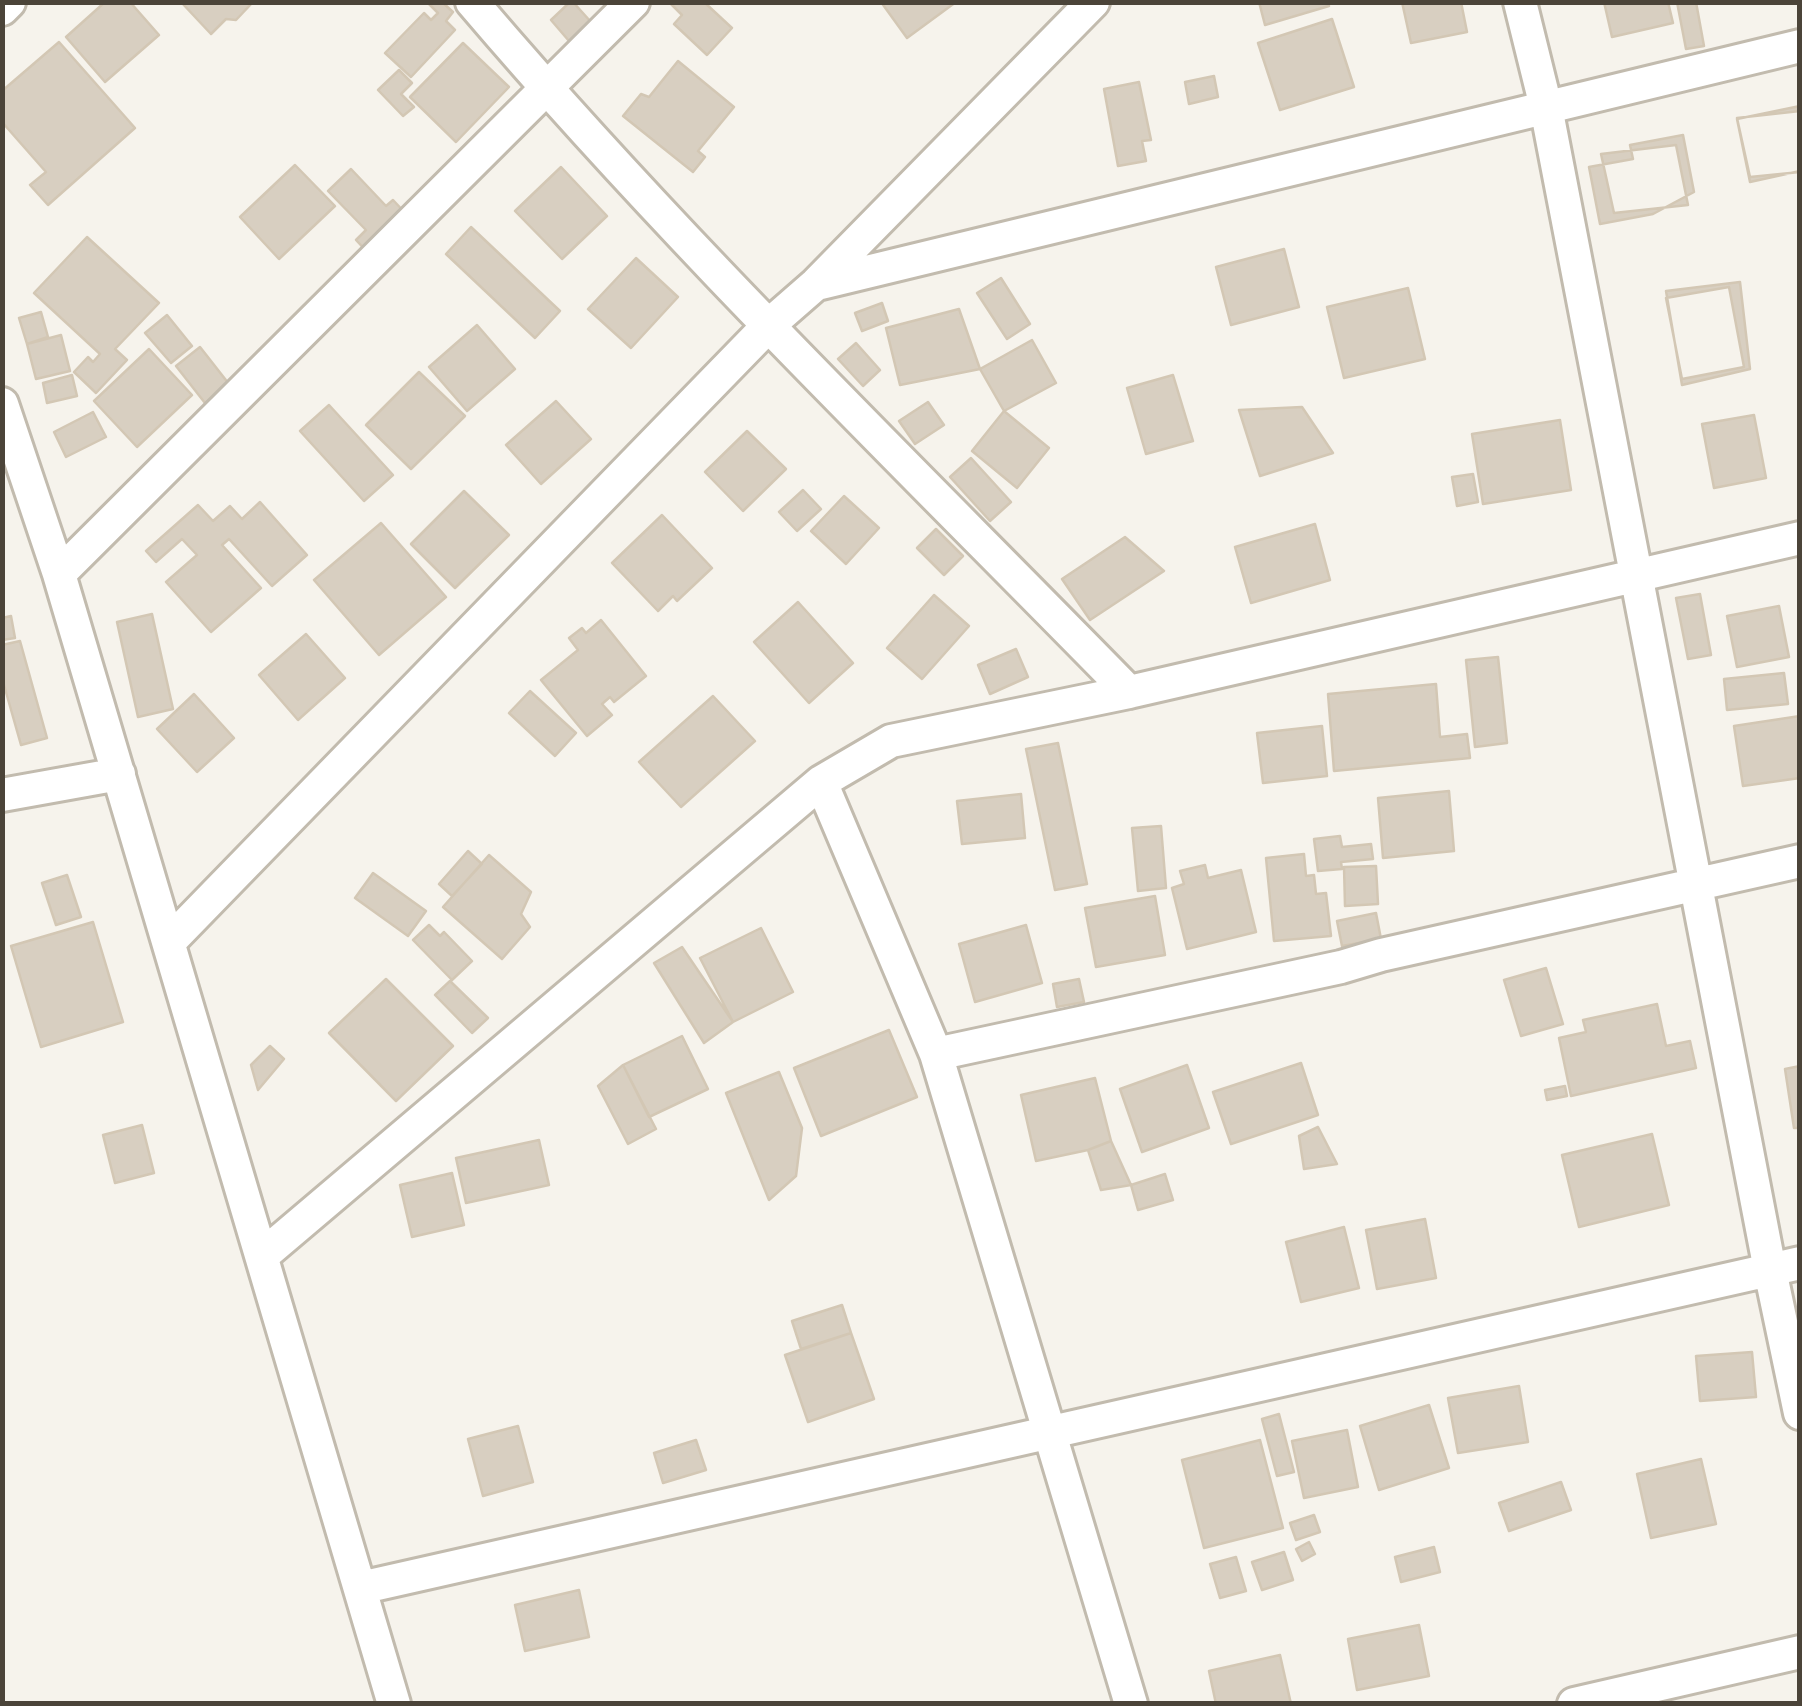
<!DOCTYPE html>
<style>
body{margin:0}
#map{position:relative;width:1802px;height:1706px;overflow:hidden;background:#f6f3ec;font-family:Barlow,sans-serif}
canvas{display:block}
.frame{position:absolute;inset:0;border:5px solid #4b4439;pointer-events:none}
</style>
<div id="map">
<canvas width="1802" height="1706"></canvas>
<div class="frame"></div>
</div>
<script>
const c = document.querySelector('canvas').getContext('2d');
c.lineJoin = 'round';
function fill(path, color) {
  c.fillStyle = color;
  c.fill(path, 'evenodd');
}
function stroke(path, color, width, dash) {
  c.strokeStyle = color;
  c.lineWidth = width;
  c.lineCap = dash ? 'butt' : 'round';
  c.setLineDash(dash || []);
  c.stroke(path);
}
const building = new Path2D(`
 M105,2H130L159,35L105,82L66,37Z
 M181,2H253L236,20L226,19L211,34Z
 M442,2L453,12L446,21L455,30L411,77L385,53L424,13L431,20L438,13L427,2Z
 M570,2H573L591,22L569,41L551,20Z
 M673,2H704L732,28L707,55L674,24L682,15L671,4Z
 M881,2H956L907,38Z
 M1259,2H1328L1329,6L1265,25Z
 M1402,2H1461L1467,32L1411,43Z
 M1604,2H1668L1673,23L1612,37Z
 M1677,2H1696L1704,46L1686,49Z
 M1332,19L1354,87L1280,110L1258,43Z
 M59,42L135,128L48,205L30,185L46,172L2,122V91Z
 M463,43L509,87L456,142L410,97Z
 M678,61L734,107L698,151L705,157L693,172L623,116L641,94L649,97Z
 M399,70L412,83L401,94L414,107L403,116L378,90Z
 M1214,76L1218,97L1189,104L1185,82Z
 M1139,82L1151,140L1142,141L1146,161L1118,166L1104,89Z
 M1800,106V171L1750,182L1737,119Z
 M1800,111V172L1750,177L1737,118Z
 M1683,135L1694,192L1653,214L1600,224L1589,167L1633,159L1630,145Z
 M1676,145L1688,205L1614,213L1601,154Z
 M295,165L335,206L279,259L240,217Z
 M561,167L607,216L562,259L515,211Z
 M351,169L386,206L393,200L409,217L369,254L356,240L366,230L328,191Z
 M471,227L560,311L535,338L446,254Z
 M87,237L159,303L115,349L127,360L96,393L74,372L88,357L93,362L100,354L34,293Z
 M1284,249L1299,307L1231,325L1216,267Z
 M636,258L678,297L631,348L588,309Z
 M1001,278L1030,324L1007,339L977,293Z
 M1740,282L1750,369L1682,385L1666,291Z
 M1729,287L1744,367L1682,379L1666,298Z
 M1408,288L1425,359L1344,378L1327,307Z
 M882,303L888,321L862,331L855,313Z
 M959,309L980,369L900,385L886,328Z
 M41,312L48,337L27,344L19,318Z
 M167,315L192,346L171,363L145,333Z
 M477,325L515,369L467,411L429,367Z
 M61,335L70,371L36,379L27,344Z
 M1032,340L1056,383L1004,411L980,369Z
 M856,343L880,370L863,386L838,359Z
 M200,347L229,384L205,403L176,366Z
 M149,349L192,395L137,447L94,401Z
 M419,372L465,416L411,469L366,425Z
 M72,375L77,396L47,403L43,383Z
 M1173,375L1193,441L1146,454L1127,388Z
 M556,401L591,439L541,484L506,445Z
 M928,402L944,425L915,444L899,421Z
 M329,405L393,475L364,501L300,431Z
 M1302,407L1333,453L1260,476L1239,410Z
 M1004,411L1049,448L1017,488L972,451Z
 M93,412L106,437L66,457L54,432Z
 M1754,415L1766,478L1714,488L1702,424Z
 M1560,420L1571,490L1483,504L1472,434Z
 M747,431L786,469L743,511L705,472Z
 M971,458L1011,502L990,521L950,477Z
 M1473,474L1478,502L1457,506L1452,477Z
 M803,490L821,509L797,531L779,512Z
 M464,491L509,535L455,588L411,544Z
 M844,496L879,528L846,564L811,531Z
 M260,502L307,555L272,586L229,539L222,545L261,588L211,632L166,582L197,555L182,539L156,562L146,551L198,505L213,521L230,506L242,519Z
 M662,515L712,568L677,601L673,596L658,611L612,563Z
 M381,523L446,597L379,655L314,580Z
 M1315,524L1330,580L1251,603L1235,547Z
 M936,529L963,556L944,575L917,548Z
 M1125,537L1164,571L1090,620L1062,579Z
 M1700,594L1711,655L1688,659L1676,598Z
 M934,595L969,626L922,679L887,648Z
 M798,602L853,663L809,703L754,642Z
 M1779,606L1789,657L1737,667L1727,616Z
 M152,614L173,709L138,717L117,622Z
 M11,616L15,638L2,640V618Z
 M601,620L646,676L614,702L610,697L602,704L612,715L587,736L541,680L578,650L569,638L582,628L586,633Z
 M306,634L345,678L298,720L259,675Z
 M20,641L47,738L21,745L2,678V645Z
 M1016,649L1028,677L990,694L978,665Z
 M1498,657L1507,743L1475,747L1466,660Z
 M1784,673L1788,704L1727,710L1724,679Z
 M1436,684L1440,737L1467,734L1470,758L1334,771L1328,694Z
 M530,691L576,733L555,756L509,713Z
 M194,694L234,738L197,772L157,729Z
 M713,696L755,741L681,807L639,762Z
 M1800,716V778L1743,786L1734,726Z
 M1322,726L1327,776L1263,783L1257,733Z
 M1058,743L1087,884L1055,890L1026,749Z
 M1449,791L1454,851L1383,858L1378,798Z
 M1021,794L1025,838L962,844L957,801Z
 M1161,826L1166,888L1138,891L1132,828Z
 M1340,836L1342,847L1371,844L1373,859L1341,862L1342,869L1318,871L1314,839Z
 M468,851L482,864L452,896L439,884Z
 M1304,854L1306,876L1314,875L1316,894L1326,893L1331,936L1274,941L1266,858Z
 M489,855L531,892L521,914L530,927L502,959L443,907Z
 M1205,865L1208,878L1241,870L1256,932L1187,949L1172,888L1184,884L1180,871Z
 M1376,866L1378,904L1345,906L1344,867Z
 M373,873L426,911L408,936L355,898Z
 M67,875L81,917L56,925L42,883Z
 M1155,896L1165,955L1096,967L1085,908Z
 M1376,913L1381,939L1342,946L1337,921Z
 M93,922L123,1022L41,1047L11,946Z
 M429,925L440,936L444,932L472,961L452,980L413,940Z
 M1026,925L1042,983L975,1002L959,944Z
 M761,928L793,992L733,1022L700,958Z
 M682,947L733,1022L704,1043L654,963Z
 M1546,968L1563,1024L1521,1036L1504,980Z
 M386,979L453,1046L396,1101L329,1033Z
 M1079,979L1084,1002L1057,1007L1053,984Z
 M450,981L488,1018L472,1033L435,995Z
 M1657,1004L1666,1046L1690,1041L1696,1068L1571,1096L1559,1038L1586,1032L1583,1020Z
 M889,1030L917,1097L821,1136L794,1068Z
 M682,1036L708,1089L649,1117L623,1065Z
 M270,1046L284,1059L258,1090L251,1065Z
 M1301,1063L1318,1115L1231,1144L1213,1092Z
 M623,1065L656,1129L628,1144L598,1086Z
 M1187,1065L1209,1128L1142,1152L1120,1089Z
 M1800,1066V1128H1794L1785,1069Z
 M779,1072L802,1128L796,1176L769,1200L726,1093Z
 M1095,1078L1111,1141L1088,1150L1036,1161L1021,1095Z
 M1565,1086L1567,1096L1547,1100L1545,1090Z
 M142,1125L154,1173L115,1183L103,1135Z
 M1318,1127L1337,1164L1304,1169L1299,1136Z
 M1652,1134L1669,1205L1579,1227L1562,1155Z
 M539,1140L549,1185L466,1203L456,1158Z
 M1111,1141L1131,1185L1101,1190L1088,1150Z
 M452,1173L464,1225L412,1237L400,1185Z
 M1165,1174L1173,1200L1138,1210L1131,1185Z
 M1425,1219L1436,1278L1377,1289L1366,1230Z
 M1344,1227L1359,1288L1301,1302L1286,1242Z
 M842,1305L851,1333L801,1349L792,1321Z
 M851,1333L874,1399L808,1422L785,1355Z
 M1752,1352L1756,1397L1700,1401L1696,1356Z
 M1519,1386L1528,1442L1458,1453L1448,1398Z
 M1429,1405L1449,1468L1379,1490L1360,1426Z
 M1279,1414L1294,1472L1277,1476L1262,1419Z
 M518,1426L533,1482L483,1496L468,1439Z
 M1347,1430L1358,1487L1304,1498L1292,1441Z
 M696,1440L706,1470L663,1483L654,1453Z
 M1260,1440L1283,1528L1204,1548L1182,1460Z
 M1701,1459L1716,1524L1651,1538L1637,1474Z
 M1561,1482L1571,1510L1509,1531L1499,1503Z
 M1314,1515L1320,1532L1296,1540L1290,1523Z
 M1309,1542L1315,1554L1302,1561L1296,1549Z
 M1434,1547L1440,1572L1401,1582L1395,1557Z
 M1284,1552L1293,1580L1262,1590L1252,1562Z
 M1236,1557L1246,1591L1220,1598L1210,1564Z
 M579,1590L589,1637L525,1651L515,1605Z
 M1419,1625L1429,1676L1357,1690L1348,1639Z
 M1280,1655L1291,1704H1216L1209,1671Z`);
fill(building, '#d8cfc1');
stroke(building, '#d3c7b4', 2.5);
const street = new Path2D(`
 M472,2C677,243 908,466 1129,692
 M1520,2L1546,107L1770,1270L1800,1413
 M2,9L9,2
 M817,284L1800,46
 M2,404L59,574L394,1704
 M59,574L633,2
 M821,782L936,1054L1131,1704
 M2,795L119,774
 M170,941L769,325L816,284L1093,2
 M936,1054L1341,967L1381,955L1800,861
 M262,1256L821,782L891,741L1129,692L1800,538
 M360,1588L1800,1263
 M1574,1704L1800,1652`);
stroke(street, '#c2bbae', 38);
stroke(street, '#fff', 32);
</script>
